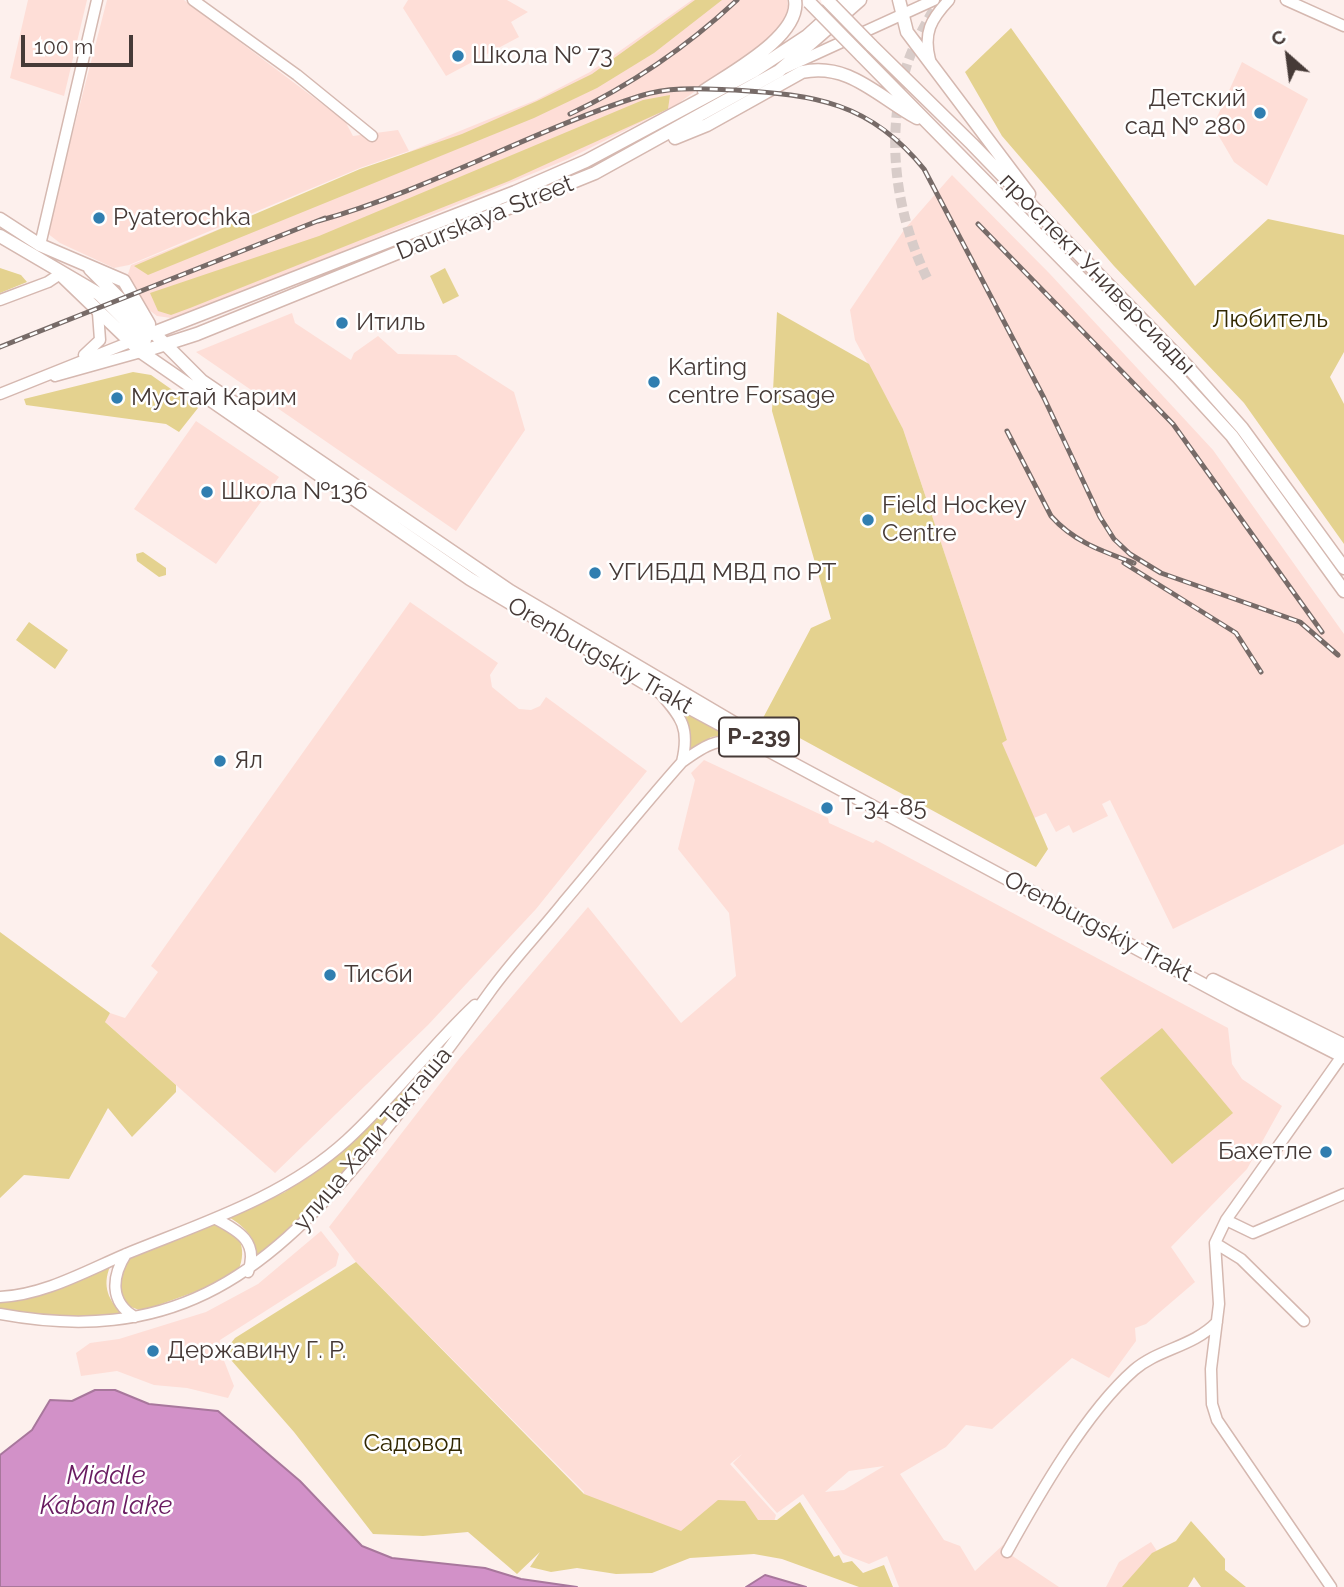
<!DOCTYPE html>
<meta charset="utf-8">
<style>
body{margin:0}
#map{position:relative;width:1344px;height:1587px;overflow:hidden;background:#fdf0ed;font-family:Raleway,sans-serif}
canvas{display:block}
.north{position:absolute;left:1253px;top:21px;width:70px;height:70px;-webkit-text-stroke:5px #fff;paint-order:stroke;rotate:332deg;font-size:19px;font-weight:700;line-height:28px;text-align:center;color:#463a37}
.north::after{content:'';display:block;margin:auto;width:24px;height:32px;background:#463a37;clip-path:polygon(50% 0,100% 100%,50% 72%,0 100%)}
.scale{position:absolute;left:21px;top:35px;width:112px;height:32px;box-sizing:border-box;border:4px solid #463a37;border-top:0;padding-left:9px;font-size:21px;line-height:24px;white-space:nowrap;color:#463a37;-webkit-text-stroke:5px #fff;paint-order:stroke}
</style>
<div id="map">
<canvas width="1344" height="1587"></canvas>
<div class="north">С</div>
<div class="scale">100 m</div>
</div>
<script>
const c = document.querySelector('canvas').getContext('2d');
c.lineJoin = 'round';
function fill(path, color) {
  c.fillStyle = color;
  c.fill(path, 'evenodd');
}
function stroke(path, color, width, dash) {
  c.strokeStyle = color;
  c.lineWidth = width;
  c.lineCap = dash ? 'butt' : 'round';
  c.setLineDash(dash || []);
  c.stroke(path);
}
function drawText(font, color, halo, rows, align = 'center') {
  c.font = font + ' Raleway,sans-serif';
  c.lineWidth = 5;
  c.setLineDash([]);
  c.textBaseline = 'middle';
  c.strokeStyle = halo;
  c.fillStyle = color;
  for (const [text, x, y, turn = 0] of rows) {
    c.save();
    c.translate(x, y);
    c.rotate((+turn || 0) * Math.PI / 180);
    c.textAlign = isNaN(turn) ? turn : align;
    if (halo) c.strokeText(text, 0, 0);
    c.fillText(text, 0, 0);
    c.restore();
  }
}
fill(new Path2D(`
 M28,0H87L64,96L10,78Z
 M107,0H184L345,121L353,136L398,130L409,151L360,168L129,265L114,268L60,243L47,233L50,220Z
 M408,0H507L528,12L511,22L519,37L446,76L403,8Z
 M692,0H787L788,6L784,25L768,39L676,105L568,159L178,319L157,316L139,302L128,274L131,265L536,100L590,72Z
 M1242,62L1308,99L1267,186L1234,162L1213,126Z
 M952,175L1050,274L1213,450L1344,634V844L1173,929L1110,800L1102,804L1108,816L1073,833L1069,825L1056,832L1046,813L1034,818L1001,743L1007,740L903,429L855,340L850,310L904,230Z
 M292,313L295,323L351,360L354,353L378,336L398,354L456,355L514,392L525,430L456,531L196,352Z
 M196,421L279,477L216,564L134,509Z
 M410,602L498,663L490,675L492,687L519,709L531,710L540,706L546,697L647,771L536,909L428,1025L275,1173L104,1021L110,1013L125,1018L158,972L151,966Z
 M704,760L828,818L829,823L873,843L876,840L1228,1028L1232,1064L1242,1079L1282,1106L1247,1169L1171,1247L1195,1282L1146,1324L1135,1328L1136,1341L1109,1378L1072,1358L992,1429L966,1425L946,1447L900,1474L944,1540L960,1546L975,1571L1003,1545L1005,1551L1059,1587H899L887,1556L869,1564L843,1554L803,1494L777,1513L733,1463L742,1454L730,1464L776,1515L765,1552L581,1514L584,1492L356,1262L329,1227L459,1059L588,907L681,1023L736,976L729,913L678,849L695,780L691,773ZM884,1466L844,1490L825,1492L849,1471Z
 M321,1231L339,1254L336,1266L220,1340L219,1348L234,1386L228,1398L187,1388L154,1385L117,1371L81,1376L76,1353L90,1343L119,1339L206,1312L258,1284Z
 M1151,1542L1157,1551L1134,1587H1106L1119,1562Z`), '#feded7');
fill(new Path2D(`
 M695,0H722L654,53L597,88L534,118L148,275L134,266L360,169L462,134L537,101L592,74Z
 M1011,28L1195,286L1268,219L1344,235V352L1330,377L1344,404V544L1244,403L1114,266L1002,136L965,72Z
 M670,95L668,109L509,181L190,308L171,315L158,311L150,293L319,236L643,100Z
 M0,268L21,275L27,282L0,293Z
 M445,268L459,296L443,304L430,276Z
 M777,312L869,364L903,429L1007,740L1002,743L1048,849L1036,867L763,718L811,628L831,619L772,411Z
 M133,372L151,375L198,408L179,432L166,424L26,405L24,399Z
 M143,552L166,568V575L159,577L137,561L136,554Z
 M29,622L68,650L55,669L16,640Z
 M675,706L729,735L711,737L686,757L690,733Z
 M0,932L110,1013L105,1022L176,1085V1092L132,1137L108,1108L69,1179L24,1175L0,1198Z
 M475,1008C407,1093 343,1191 256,1257C258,1240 244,1226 230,1218L285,1192L313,1172Z
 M1162,1028L1233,1113L1172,1164L1100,1078Z
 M211,1224C238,1223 249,1248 238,1271L211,1286L142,1311L131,1307L118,1295L120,1267L125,1260Z
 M356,1262L584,1494L681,1531L718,1500L745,1501L758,1520H777L800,1502L834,1557L839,1555L843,1563L852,1561L863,1573L884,1565L893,1587H859L782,1559L754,1554L690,1558L652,1573L616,1574L577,1568L551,1572L530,1567L540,1552L517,1574L468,1532L423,1536L373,1534L294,1432L224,1352L235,1338Z
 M110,1267C102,1285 108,1302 124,1314L80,1318L0,1310V1300Z
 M1191,1521L1225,1559V1570L1246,1587H1201L1194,1577L1188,1587H1122L1152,1553L1176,1541Z`), '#e4d28f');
const water = new Path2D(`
 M95,1390H115L149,1404L218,1411L300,1481L362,1546L392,1558L485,1568L521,1579L577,1587H0V1455L32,1430L50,1400L72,1401Z
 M765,1575L806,1587H746Z`);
fill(water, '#d291c8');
stroke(water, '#a8779c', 2);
stroke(new Path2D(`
 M927,278C896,214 885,137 906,68C913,44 927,22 939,0`), '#d8ccc9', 10, [10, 5]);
const minor = new Path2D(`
 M193,0L297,75L372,136
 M1286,0L1344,26
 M930,60C923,33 931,19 949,0
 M785,68L934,0
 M40,245L97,0
 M0,300L48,282L60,274
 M84,355L100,340L98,313
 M55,376L141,352
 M0,394L130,342
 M660,693C682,718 690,728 682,762
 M216,1219C239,1231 259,1242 248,1272
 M1226,1220L1253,1233L1344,1194
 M1215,1243L1241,1259L1304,1321
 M126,1254C112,1276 109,1302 135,1317
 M0,1297C44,1295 86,1271 126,1254C202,1223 285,1197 347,1140C393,1098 430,1047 475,1005
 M0,1314C168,1345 261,1280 364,1156C408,1104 449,1049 489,993C511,962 539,933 563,903C603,856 641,808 682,762C708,743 717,738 750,743
 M1007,1552C1038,1496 1086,1412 1134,1370C1158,1349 1193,1347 1217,1322
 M1331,1587L1217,1420L1212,1404L1211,1369L1219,1304L1215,1243L1226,1220L1342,1056`);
const major = new Path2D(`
 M899,0L907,32L1029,194
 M871,45L972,144L1187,366L1242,428L1344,568
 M861,55L1177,376L1232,436L1344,591
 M704,91C730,73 801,36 795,0
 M675,138L707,125L802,72C849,62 878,97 917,118
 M0,219L40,245L124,281L149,324
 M0,236L99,294L145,340
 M90,269L202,381L510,591L734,723
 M60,274L141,352L470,579L658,691L1238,1003L1344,1057
 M130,342L515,192L586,161L754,71L807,36L847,0
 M141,352L197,334L595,173L779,71L860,0
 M1213,980L1344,1045`);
stroke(minor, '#d5b8b0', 13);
stroke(major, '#d5b8b0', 15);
stroke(minor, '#fff', 10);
stroke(major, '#fff', 12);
const rail = new Path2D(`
 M570,114C631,85 688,46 737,0
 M318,221C430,190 530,131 640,96C672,86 703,89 735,90C815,95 870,102 924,169L1044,398L1100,517L1114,539L1130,554L1161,573L1300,622L1338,655
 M978,224L1173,424L1322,632
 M0,347L325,218
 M1007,431L1051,516C1074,542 1102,551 1134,563
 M1124,563L1236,633L1261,672`);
stroke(rail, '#776b68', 5);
stroke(rail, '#fff', 2.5, [8]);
const majorBridge = new Path2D(`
 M827,0L871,45
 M809,2L861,55`);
stroke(majorBridge, '#d5b8b0', 15, []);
stroke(majorBridge, '#fff', 12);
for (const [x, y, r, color] of [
 [458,56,7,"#307eb0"],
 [1260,113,7,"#307eb0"],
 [99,218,7,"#307eb0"],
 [342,323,7,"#307eb0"],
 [654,382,7,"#307eb0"],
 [117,398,7,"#307eb0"],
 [207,492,7,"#307eb0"],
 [868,520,7,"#307eb0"],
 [595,573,7,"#307eb0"],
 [220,761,7,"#307eb0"],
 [827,808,7,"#307eb0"],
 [330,975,7,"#307eb0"],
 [1326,1152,7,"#307eb0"],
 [153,1351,7,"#307eb0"]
]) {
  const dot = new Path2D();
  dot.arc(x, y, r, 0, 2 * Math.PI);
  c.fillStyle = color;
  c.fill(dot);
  stroke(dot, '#fff', 2.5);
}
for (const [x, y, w] of [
 [759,737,80]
]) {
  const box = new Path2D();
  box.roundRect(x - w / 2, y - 19.5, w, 39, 5);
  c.fillStyle = '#fff';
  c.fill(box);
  stroke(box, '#463a37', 2);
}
drawText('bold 23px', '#463a37', null, [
 ["Р-239",759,737]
]);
drawText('24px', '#463a37', '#fff', [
 ["Школа № 73",472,56],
 ["Детский",1246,99,"right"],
 ["сад № 280",1246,127,"right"],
 ["Pyaterochka",113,218],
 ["Итиль",356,323],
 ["Karting",668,368],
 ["centre Forsage",668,396],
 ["Мустай Карим",131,398],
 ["Школа №136",221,492],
 ["Field Hockey",882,506],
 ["Centre",882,534],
 ["УГИБДД МВД по РТ",609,573],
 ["Ял",234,761],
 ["T-34-85",841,808],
 ["Тисби",344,975],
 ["Бахетле",1312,1152,"right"],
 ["Державину Г. Р.",167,1351]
], 'left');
drawText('24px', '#463a37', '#fff', [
 ["Daurskaya Street",485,218,-22],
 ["проспект Универсиады",1097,274,46],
 ["Orenburgskiy Trakt",600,656,30],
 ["Orenburgskiy Trakt",1098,927,28],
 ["улица Хади Такташа",373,1139,-50]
]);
drawText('24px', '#322802', '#fff', [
 ["Любитель",1270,320],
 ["Садовод",413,1444]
]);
drawText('italic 26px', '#681b60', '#fff', [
 ["Middle",106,1476],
 ["Kaban lake",106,1506]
]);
</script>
